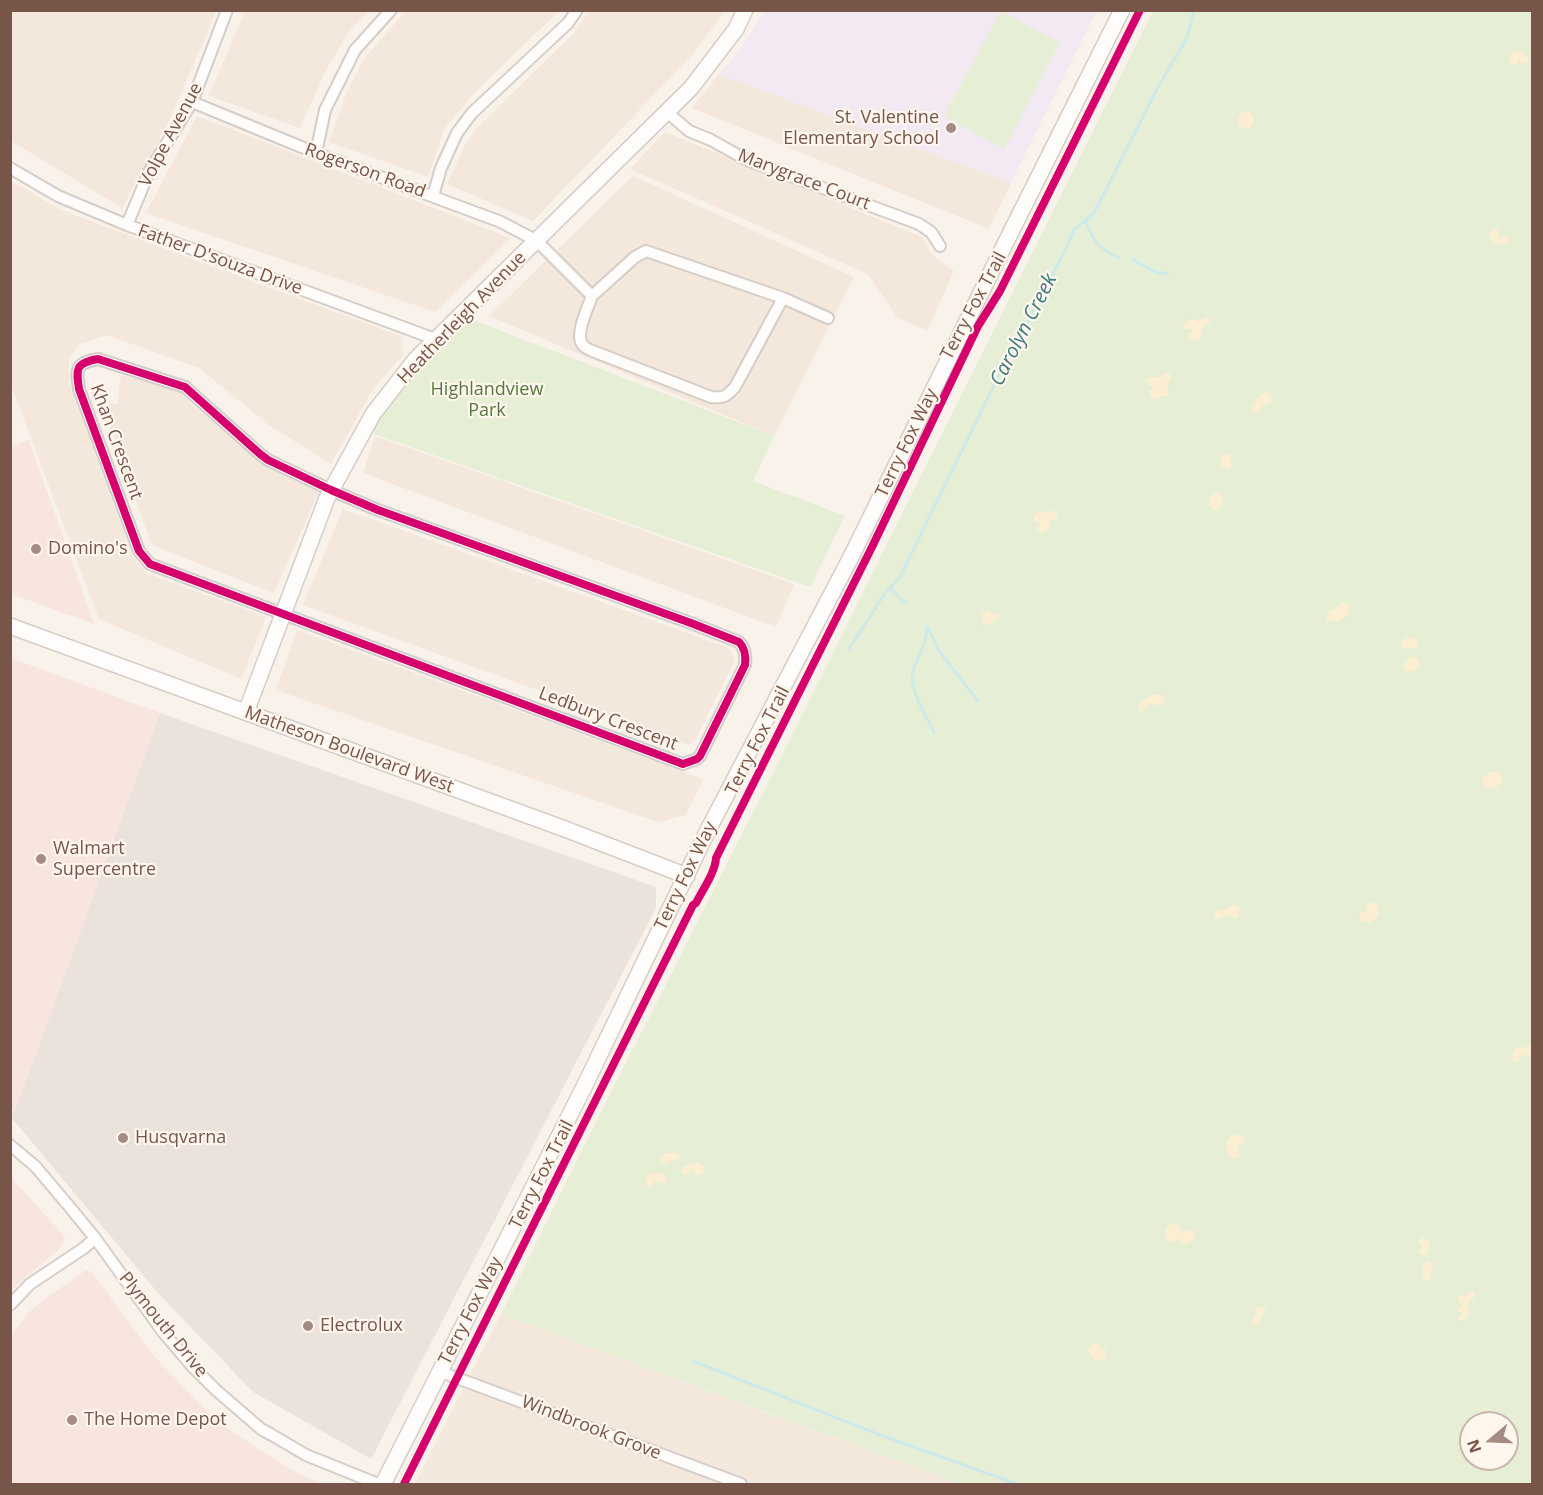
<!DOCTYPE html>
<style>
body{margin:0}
#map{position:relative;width:1543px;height:1495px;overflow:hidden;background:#f8f2eb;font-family:"Open Sans",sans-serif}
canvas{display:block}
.frame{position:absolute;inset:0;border:12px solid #785549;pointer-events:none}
.north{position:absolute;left:1459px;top:1411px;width:60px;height:60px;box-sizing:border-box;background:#fff6ed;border:2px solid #c9b6ab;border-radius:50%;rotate:251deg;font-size:16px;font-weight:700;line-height:24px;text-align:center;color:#785549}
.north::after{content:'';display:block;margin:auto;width:21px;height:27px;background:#a58c82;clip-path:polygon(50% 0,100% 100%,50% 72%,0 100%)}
</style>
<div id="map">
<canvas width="1543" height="1495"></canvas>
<div class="frame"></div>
<div class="north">N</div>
</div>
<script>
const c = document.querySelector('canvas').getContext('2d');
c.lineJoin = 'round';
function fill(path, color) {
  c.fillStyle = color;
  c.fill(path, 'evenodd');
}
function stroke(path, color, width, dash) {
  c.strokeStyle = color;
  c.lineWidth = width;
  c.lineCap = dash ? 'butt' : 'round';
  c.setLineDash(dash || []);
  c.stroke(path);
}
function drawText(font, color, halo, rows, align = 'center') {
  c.font = font + ' "Open Sans",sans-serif';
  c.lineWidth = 4.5;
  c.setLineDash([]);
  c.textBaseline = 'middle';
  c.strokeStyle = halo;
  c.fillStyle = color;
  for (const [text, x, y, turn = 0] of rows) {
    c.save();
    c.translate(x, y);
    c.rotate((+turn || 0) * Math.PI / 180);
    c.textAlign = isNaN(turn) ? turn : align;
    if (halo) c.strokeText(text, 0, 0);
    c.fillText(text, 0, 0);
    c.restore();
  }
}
fill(new Path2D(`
 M407,10L559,11L478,89L445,127L428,177L329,142L347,92L364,59Z
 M590,10L725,11L694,53L533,221L447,184L464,147L477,128L573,34Z
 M10,11H216L171,117L122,208L11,141Z
 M245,11H369L349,31L327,68L300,128L209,96Z
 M719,74L1011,183L989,229L692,108Z
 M197,116L490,230L510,239L435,312L146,213Z
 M665,132L922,237L933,256L954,271L927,331L897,317L868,274L630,169Z
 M633,176L854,277L774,436L489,316Z
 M11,181L61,210L402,337L403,355L373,389L331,464L269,425L199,368L107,335L80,344L69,358V383L132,555L146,573L266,617L241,679L99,619L11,385Z
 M121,375L178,391L196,408L280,472L319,491L274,593L159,548L151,543L101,403L117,404Z
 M375,436L794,584L776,627L363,473Z
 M343,509L729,648L735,660L695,740L689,745L303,605Z
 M297,630L703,779L686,815L658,822L276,690Z
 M501,1314L772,1415L960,1484H415Z`), '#f4e7db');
fill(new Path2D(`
 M29,440L94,624L11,594V446Z
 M11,658L160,713L19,1100L11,1115Z
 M10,1176L65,1237L60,1248L11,1290Z
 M86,1270L92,1272L153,1355L204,1408L224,1426L286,1467L321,1484H11V1336L29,1312L52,1294Z`), '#f8e6de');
fill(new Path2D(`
 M160,713L656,887V908L371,1459L253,1392L158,1293L11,1117L19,1100Z`), '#ebe2dc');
fill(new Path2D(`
 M765,11H1097L1011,183L719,74L738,53Z`), '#f3e9f3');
fill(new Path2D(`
 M1001,11L1060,43L1004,149L944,116Z
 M1153,11H1532V1484H960L501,1314L599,1116L772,775ZM1471,1423H1507V1459H1471Z
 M468,318L774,436L753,481L845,516L810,587L371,433C396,389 432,353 468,318Z`), '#e6efd5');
fill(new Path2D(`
 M1519,51L1528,57V62L1522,64L1519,59L1517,64H1511L1509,62V56L1513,52Z
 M1238 120a8 8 0 1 1 16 0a8 8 0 1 1-16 0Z
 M1495,229L1498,230L1499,237L1507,236L1509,237V242L1503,245L1495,243L1489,236L1490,233Z
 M1206,317L1209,318L1210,322L1202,329L1201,337L1196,340H1191L1189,338V335L1193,329L1185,330L1183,325L1190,319L1200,320Z
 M1164,373L1170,374L1172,378L1167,385C1169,389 1170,392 1167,396H1162L1156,400L1151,398L1149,394L1150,391L1155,388L1148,385L1146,380L1151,377L1160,378Z
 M1266,392L1270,394L1272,397L1271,403L1263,405L1258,413L1253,412L1250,408L1260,395Z
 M1227,453L1230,455L1232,466L1228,470L1222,467L1220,461L1221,457Z
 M1215,493H1219L1223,498L1221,507L1216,511L1213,510L1209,504L1210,497Z
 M1053,510L1057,514V518L1050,521C1049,528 1048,532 1040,532L1037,529L1040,523L1034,521L1033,516L1039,512L1046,513Z
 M1342,602L1348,603C1353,616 1339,626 1327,620L1326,617L1328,612L1337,608Z
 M988,610L992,614L997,613L999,617L997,620L985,626L982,625L983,619L982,614Z
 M1410,637C1417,639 1420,642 1417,649C1409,648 1398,651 1402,640Z
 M1415,657L1419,660L1420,666C1416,671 1413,672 1406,671L1403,667C1405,660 1408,658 1415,657Z
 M1153,695H1163L1166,702L1159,706L1151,703L1142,712L1138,711L1139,703Z
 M1493,772H1499L1502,776V781C1498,787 1493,789 1486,788L1483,785L1482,780L1488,773Z
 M1370,902L1377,904L1379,912C1376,920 1369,925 1360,921L1359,915L1366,911V905Z
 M1234,904L1239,907L1240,910L1239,916L1236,918L1226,915L1219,920L1215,918V912C1219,908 1221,909 1226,909Z
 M1529,1045H1532L1531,1055L1529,1056L1524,1054L1518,1062H1513L1512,1056L1517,1048L1521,1047L1525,1048Z
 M1235,1134L1244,1137L1245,1140L1238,1147L1240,1156L1234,1159L1228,1155L1226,1146L1228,1138Z
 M670,1153L679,1154L680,1159L672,1160L667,1164H664L661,1161L660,1157L665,1154Z
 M698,1162C704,1164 706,1168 703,1174L696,1176L693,1169L685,1175L682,1173V1167Z
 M652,1173H660L666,1175V1180L664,1183L655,1181L652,1186L648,1187C643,1181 645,1176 652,1173Z
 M1170,1224L1178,1225L1182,1232L1193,1230L1195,1232V1239L1187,1244L1182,1243L1180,1239L1169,1242C1163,1237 1163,1229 1170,1224Z
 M1423,1238L1427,1239L1430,1246L1426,1255H1423L1419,1252L1422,1245L1418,1243L1420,1239Z
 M1429,1261L1431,1263L1433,1268L1429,1272L1431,1279L1428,1282L1423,1279L1422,1275L1423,1265Z
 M1472,1290L1475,1293V1296C1473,1299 1470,1300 1469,1303C1464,1312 1476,1318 1459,1321L1458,1319L1463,1314L1461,1312H1458L1457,1310L1463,1304L1458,1301V1297L1463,1294L1466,1296L1469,1292Z
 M1260,1306L1264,1307L1266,1310L1261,1316L1259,1326H1255L1251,1321L1256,1314V1308Z
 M1096,1343L1098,1344L1100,1349H1105L1106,1352L1105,1357L1100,1361L1093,1358L1088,1351L1089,1347Z`), '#fbeed3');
stroke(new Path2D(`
 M1085,220C1093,241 1099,248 1119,258
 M1133,260L1157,273H1168
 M890,588L906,603
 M927,627C927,643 918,656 913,671C908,689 927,716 934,732
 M928,628L939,651L978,701
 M849,649L885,593L900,577L996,381L1064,253L1074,230L1093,214L1104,194L1158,87L1187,38L1194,10
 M693,1361L880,1435L1017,1484`), '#cceae9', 3);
const street = new Path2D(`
 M192,102L316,153L501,222L537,241L592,296L635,257L646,251L783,298L828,318
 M667,112L689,131L711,140L745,159L919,224L931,232L940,246
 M316,153L325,110L355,50L391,10
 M10,168L58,196L127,225L435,339
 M433,196L441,168L457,133L472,113L568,23L577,10
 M127,225L149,172L192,102L227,10
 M592,296C588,307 575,334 582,344C584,347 588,349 590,350L711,397C724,398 726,397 735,387L783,298
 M98,359L185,387L260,454L268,460L331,490L378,510L691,623L739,642C745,648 746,657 745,665L700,756L697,759L683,764L150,564L139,551L79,389C76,369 75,363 98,359Z
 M10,1145L35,1166L68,1205L95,1238L163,1332L191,1365L216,1390L261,1429L272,1435L306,1455L378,1484
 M10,1305L30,1284L84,1248L95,1238
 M441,1372L741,1484`);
const secondary = new Path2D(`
 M10,626L565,829L687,876
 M246,712L327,498L373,414L415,360L691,88L736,29L745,10
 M383,1484L584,1087L708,830L852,555L1006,242L1122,10`);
stroke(street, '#d6cdc8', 14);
stroke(secondary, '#d7cdc8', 18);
stroke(street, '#fefdfc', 10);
stroke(secondary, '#fefdfc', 15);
stroke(new Path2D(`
 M98,359L185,387L260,454L268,460L331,490L378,510L691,623L739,642C745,648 746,657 745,665L700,756L697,759L683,764L150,564L139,551L79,389C76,369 75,363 98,359Z
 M404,1484L693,905L696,903C703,889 715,873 716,858L872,547L978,326L1000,291L1140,10`), '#d6006c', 8);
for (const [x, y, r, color] of [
 [951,128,6,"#a58c82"],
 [36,549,6,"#a58c82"],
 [41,859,6,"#a58c82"],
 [123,1138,6,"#a58c82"],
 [308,1326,6,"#a58c82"],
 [72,1420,6,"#a58c82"]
]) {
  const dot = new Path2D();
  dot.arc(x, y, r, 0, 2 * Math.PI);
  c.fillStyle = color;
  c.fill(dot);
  stroke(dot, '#fff6ed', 2);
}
drawText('18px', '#785549', '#fff6ed', [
 ["St. Valentine",939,118,"right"],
 ["Elementary School",939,139,"right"],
 ["Domino's",48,549],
 ["Walmart",53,849],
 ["Supercentre",53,870],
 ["Husqvarna",135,1138],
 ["Electrolux",320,1326],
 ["The Home Depot",84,1420]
], 'left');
drawText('18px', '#785549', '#fff6ed', [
 ["Volpe Avenue",171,135,-62],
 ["Rogerson Road",365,171,20],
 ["Marygrace Court",804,180,21],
 ["Father D'souza Drive",220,260,20],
 ["Terry Fox Trail",974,306,-62],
 ["Heatherleigh Avenue",462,318,-46],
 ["Khan Crescent",116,442,70],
 ["Terry Fox Way",907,443,-64],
 ["Ledbury Crescent",608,719,21],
 ["Terry Fox Trail",758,741,-63],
 ["Matheson Boulevard West",349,750,20],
 ["Terry Fox Way",686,876,-64],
 ["Terry Fox Trail",542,1175,-63],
 ["Terry Fox Way",471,1311,-63],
 ["Plymouth Drive",163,1325,51],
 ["Windbrook Grove",591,1428,21]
]);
drawText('18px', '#55793d', '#fff6ed', [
 ["Highlandview",487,390],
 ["Park",487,411]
]);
drawText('italic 20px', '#3c7a7e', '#fff6ed', [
 ["Carolyn Creek",1024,330,-63]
]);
</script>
